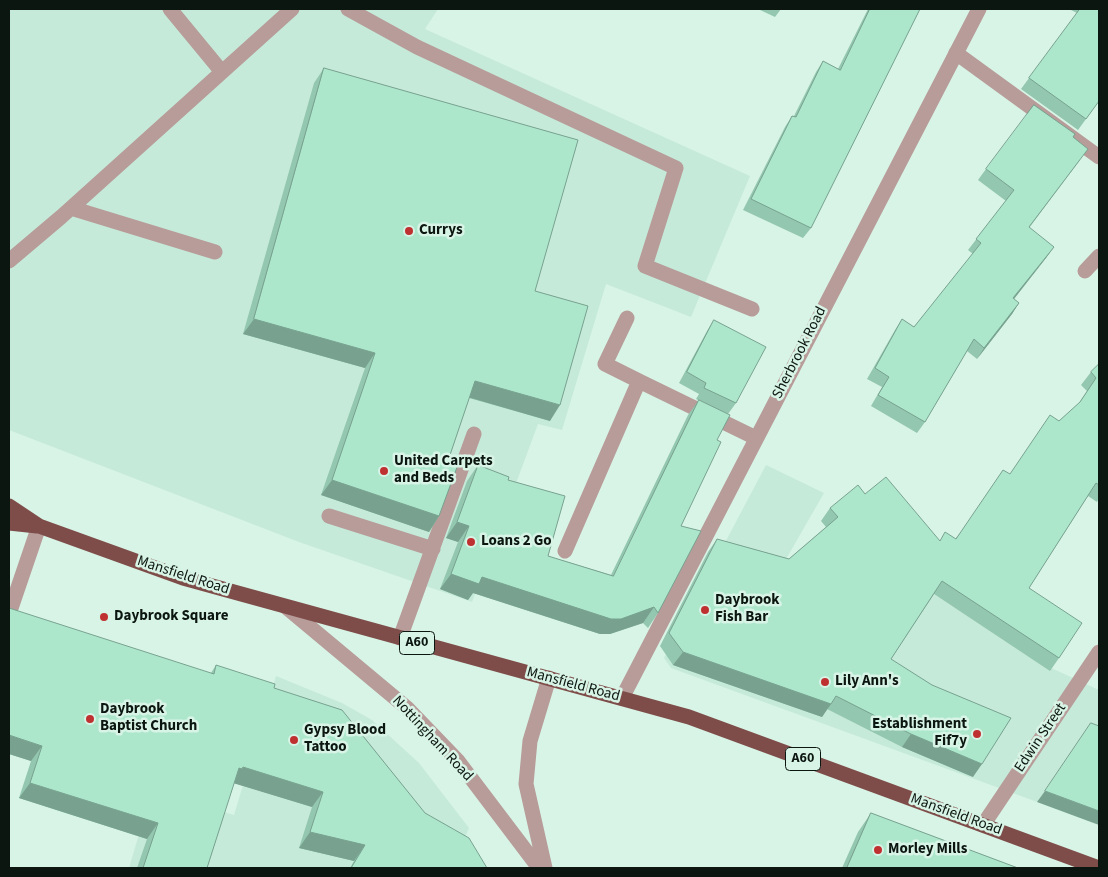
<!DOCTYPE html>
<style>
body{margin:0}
#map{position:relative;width:1108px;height:877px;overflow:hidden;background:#d8f4e6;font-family:"Source Sans 3",sans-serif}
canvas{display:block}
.frame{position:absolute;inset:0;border:10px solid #0c1611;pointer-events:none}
</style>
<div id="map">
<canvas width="1108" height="877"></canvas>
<div class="frame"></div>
</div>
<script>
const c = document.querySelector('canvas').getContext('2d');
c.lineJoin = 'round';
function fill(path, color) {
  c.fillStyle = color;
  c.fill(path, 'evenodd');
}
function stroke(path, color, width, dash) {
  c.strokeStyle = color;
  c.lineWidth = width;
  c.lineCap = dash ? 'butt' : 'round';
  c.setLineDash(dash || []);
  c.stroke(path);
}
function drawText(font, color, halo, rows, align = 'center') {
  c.font = font + ' "Source Sans 3",sans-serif';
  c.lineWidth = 5;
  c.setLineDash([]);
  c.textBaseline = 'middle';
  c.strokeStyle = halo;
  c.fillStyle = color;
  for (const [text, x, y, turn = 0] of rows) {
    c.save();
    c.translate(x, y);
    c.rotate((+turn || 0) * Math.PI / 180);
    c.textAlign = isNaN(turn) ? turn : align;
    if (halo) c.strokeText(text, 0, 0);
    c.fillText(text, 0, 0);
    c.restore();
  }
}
fill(new Path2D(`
 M9,9H438L425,29L750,176L691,317L606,284L562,430L538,424L472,602L299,542L9,430Z
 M766,465L824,493L781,568L907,577L1047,666L1099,690V807L1092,822L671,668L664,658Z
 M276,676L342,703L372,720L419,763L469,828L452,868H129L152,790L234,815Z`), '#c6ead9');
stroke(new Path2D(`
 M170,9L222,72
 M348,9L417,47L676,168L645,266L752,309
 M956,53L1099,157
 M71,208L215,252
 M9,261L61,217L292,9
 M1085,271L1099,256
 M627,318L605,364L639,381
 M329,516L433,549
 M565,551L639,381L756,438
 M9,614L39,526
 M400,638L474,434`), '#b79c99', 15);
stroke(new Path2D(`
 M622,698L979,9
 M983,825L1099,652`), '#b79c99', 15);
stroke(new Path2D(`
 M286,607L407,708L458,761L539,868
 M545,868L526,784L530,741L549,678`), '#b79c99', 15);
stroke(new Path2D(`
 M9,506L39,526L183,578L689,717L1099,868
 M9,523L37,526`), '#7e4d49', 15);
fill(new Path2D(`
 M758,9H781L775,17Z
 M868,9H920L811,228L803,238L743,210L785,127L792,116H794L816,72L823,61L838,69Z
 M1069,9H1099V101L1078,130L1021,89L1077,13Z
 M324,68L535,291L550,421L469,398L450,455L439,516L429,532L321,495L365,368L243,334L314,83Z
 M1073,137L1080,160L1029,228L1054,247L1046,258L1014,299L1019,303L1012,314L977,359L967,351L925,422L917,433L871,406L882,387L867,379L895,330L902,319L914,327L973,254L968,250L1006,201L978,180L986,169Z
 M714,320L736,403L728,414L696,399L699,394L679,383L707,331Z
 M1099,364V498L1097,502L1088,496L1029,588L1059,658L1050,671L934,594L891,659L973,777L902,747L827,709L822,717L673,665L660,646L708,552L717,539L789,559L826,527L821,521L830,508L865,494L940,541L955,539L1010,474L1059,421L1079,403L1087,391L1081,385L1091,372Z
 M699,400L717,440L681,526L658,613L648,628L643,623L610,634H600L473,593L468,600L440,589L458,542L446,538L467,481L478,465L548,556L611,575L688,415Z
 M216,665L274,688L425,813L487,868H350L354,861L299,848L312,807L234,783L207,868H137L147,839L19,798L31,761L9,754L211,673Z
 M871,813L1018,868H842L858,832Z`), '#94c7af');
fill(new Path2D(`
 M1054,247L1046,258L1006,309L1013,298Z
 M1019,303L1012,314L977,359L984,348Z
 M254,319L375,353L365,368L243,334Z
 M475,381L560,405L550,421L464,396Z
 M332,480L439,516L429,532L321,495Z
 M457,522L469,526L458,542L446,538Z
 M451,574L482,577L654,607L643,623L610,634H600L473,593L468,600L440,589Z
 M683,652L831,704L822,717L673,665Z
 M911,734L982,764L973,777L902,747Z
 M9,735L42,746L31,761L9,754Z
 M243,767L323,792L312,807L233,783L239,768Z
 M30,783L158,823L147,839L19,798Z
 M1045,791L1099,811V825L1037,802Z
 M310,832L365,845L354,861L299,848Z`), '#78a28f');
const building = new Path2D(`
 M870,9H920L811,228L751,199L792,116L796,117L823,61L840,70Z
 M1080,9H1099V101L1086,119L1029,78Z
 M324,68L578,140L535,291L588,306L560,405L475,381L450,455L460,459L439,516L332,480L375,353L254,319Z
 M1034,105L1075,134L1073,137L1088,149L1029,227L1054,247L1013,298L1019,303L984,348L974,339L925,422L878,395L889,377L875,368L902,319L914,327L981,243L976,239L1014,190L986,169Z
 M714,320L766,347L736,403L704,388L706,383L687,372Z
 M1099,364V485L1096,483L1029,588L1082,623L1059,658L942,581L891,659L932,685L1011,718L982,764L911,734L836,696L831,704L683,652L669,633L717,539L789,559L838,517L830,508L858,485L865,494L886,477L940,541L945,532L956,539L1003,470L1010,474L1050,415L1059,421L1080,402L1096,378L1091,372Z
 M699,400L730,415L717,440L721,442L681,526L701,531L658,613L654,607L621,619H611L482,577L479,584L451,574L469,526L457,522L478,465L509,477L508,480L565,496L548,556L613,576Z
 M9,608L214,674L216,665L275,684L274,688L342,710L425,813L469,838L487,868H351L365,845L310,832L323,792L243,767L242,769L239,768L207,868H143L158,823L30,783L42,746L9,735Z
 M1091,723L1099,726V811L1045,791Z
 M871,813L1018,868H847Z`);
fill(building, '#ace7cc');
stroke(building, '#78a28f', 1);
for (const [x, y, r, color] of [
 [409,231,5,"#bf3030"],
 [384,471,5,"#bf3030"],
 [471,542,5,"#bf3030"],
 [705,610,5,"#bf3030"],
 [104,617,5,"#bf3030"],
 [825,682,5,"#bf3030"],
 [90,719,5,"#bf3030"],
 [977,734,5,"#bf3030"],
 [294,740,5,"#bf3030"],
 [878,850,5,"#bf3030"]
]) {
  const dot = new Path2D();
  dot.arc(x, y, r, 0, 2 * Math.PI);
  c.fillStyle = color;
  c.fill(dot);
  stroke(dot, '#d8f4e6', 2);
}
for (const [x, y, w] of [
 [417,643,35],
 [803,759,35]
]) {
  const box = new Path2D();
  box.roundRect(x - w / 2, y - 11.5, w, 23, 4);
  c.fillStyle = '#d8f4e6';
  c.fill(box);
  stroke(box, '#0c1611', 1);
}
drawText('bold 14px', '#0c1611', null, [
 ["A60",417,643],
 ["A60",803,759]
]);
drawText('bold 15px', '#0c1611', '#d8f4e6', [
 ["Currys",419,231],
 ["United Carpets",394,462],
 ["and Beds",394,479],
 ["Loans 2 Go",481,542],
 ["Daybrook",715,601],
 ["Fish Bar",715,618],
 ["Daybrook Square",114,617],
 ["Lily Ann's",835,682],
 ["Daybrook",100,710],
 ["Baptist Church",100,727],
 ["Establishment",967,725,"right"],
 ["Fif7y",967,742,"right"],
 ["Gypsy Blood",304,731],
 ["Tattoo",304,748],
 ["Morley Mills",888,850]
], 'left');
drawText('15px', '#0c1611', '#d8f4e6', [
 ["Sherbrook Road",800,353,-63],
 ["Mansfield Road",183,576,18],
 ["Mansfield Road",573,685,15],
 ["Edwin Street",1041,738,-56],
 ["Nottingham Road",432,739,47],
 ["Mansfield Road",956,815,20]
]);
</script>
